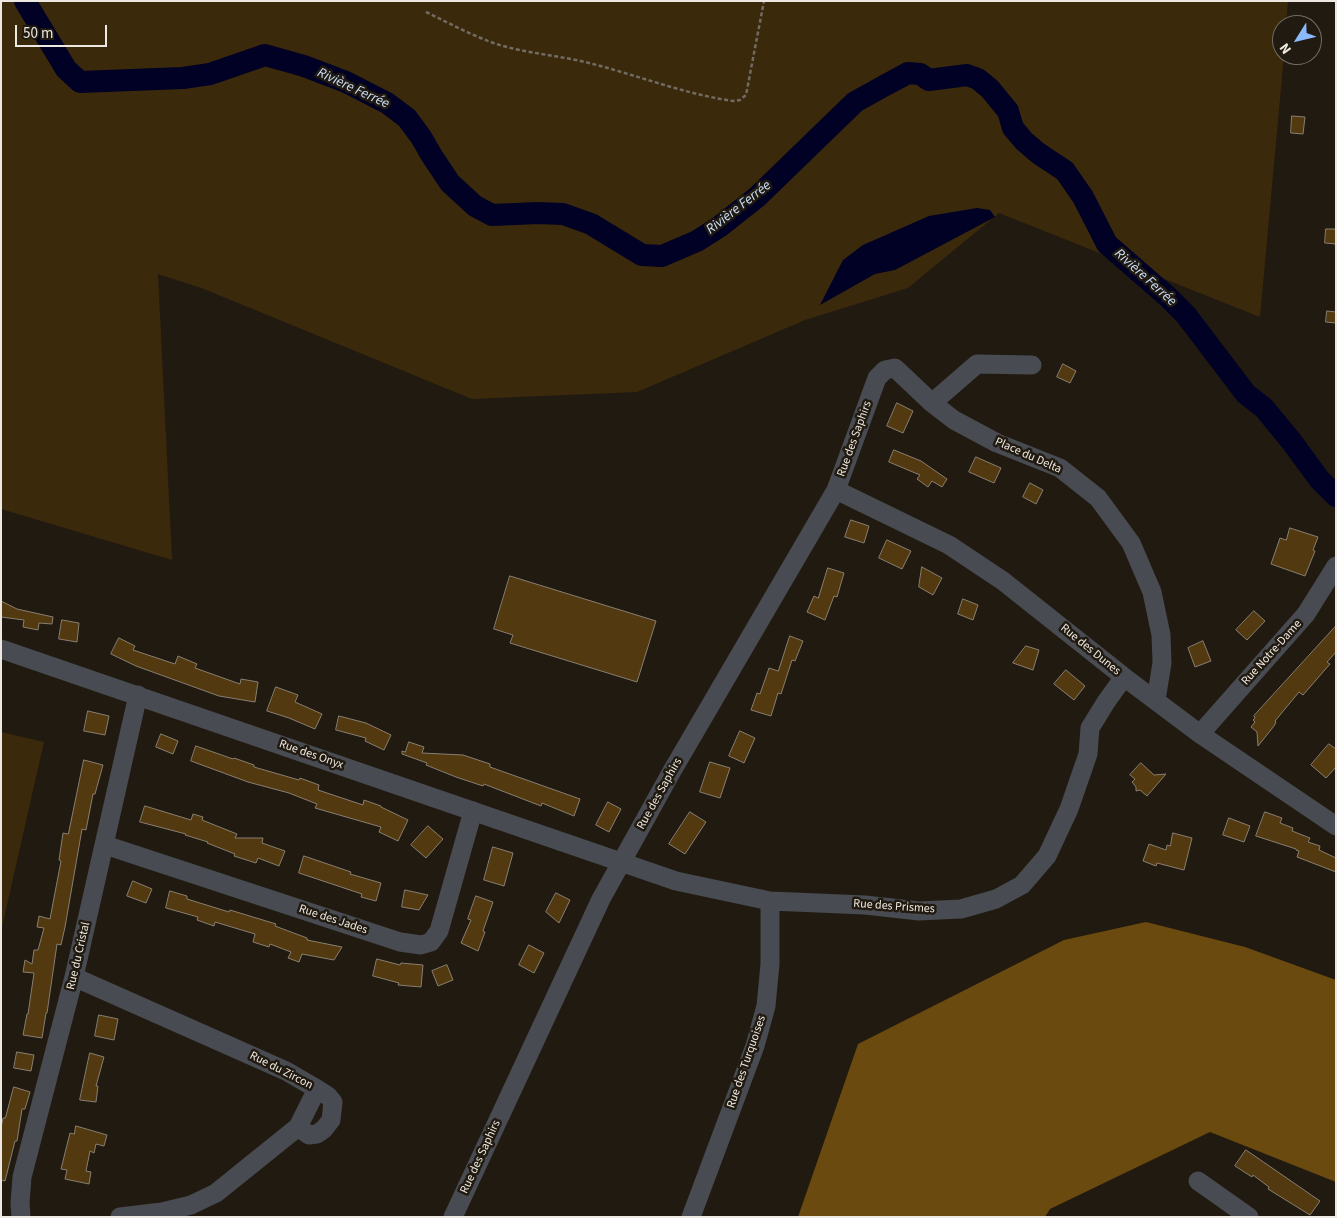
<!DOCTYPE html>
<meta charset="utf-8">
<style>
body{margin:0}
#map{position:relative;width:1337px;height:1218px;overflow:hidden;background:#211a10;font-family:"Source Sans 3",sans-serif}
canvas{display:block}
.frame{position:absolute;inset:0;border:2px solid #ede8e1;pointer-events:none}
.north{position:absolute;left:1272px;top:15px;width:50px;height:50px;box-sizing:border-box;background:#211a10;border:1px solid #736c64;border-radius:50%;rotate:234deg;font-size:14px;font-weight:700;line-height:20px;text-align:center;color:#ede8e1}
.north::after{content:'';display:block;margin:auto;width:18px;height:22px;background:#8bbafc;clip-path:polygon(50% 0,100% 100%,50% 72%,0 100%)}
.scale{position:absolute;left:15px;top:25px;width:92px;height:22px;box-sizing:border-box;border:2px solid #ede8e1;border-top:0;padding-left:6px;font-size:15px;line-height:18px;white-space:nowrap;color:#ede8e1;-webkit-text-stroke:4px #211a10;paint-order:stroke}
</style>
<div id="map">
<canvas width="1337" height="1218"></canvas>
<div class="frame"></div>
<div class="north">N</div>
<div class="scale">50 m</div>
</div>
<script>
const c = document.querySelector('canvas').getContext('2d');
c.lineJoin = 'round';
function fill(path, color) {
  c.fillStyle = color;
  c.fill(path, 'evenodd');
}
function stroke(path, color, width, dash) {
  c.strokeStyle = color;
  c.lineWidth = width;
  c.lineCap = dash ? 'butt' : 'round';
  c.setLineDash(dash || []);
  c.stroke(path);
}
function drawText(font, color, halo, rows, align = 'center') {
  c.font = font + ' "Source Sans 3",sans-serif';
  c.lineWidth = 5;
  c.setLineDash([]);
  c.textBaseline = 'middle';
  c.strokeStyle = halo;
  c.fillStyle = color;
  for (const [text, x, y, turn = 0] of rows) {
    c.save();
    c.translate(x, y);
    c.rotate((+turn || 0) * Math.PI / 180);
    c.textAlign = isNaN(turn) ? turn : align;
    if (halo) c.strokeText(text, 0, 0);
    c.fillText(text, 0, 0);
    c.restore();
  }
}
fill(new Path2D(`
 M1,1H1288L1286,25H1282V55H1284L1260,317L999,213L908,288L805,320L637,392L472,399L204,289L158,274L172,560L1,509Z
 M1,732L44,742L2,927L1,926Z`), '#3b290c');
fill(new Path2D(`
 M1146,922L1245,947L1336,980V1182L1210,1132L1050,1209L1045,1217H798L858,1044L1064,940Z`), '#6b4a0f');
fill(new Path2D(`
 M977,208L990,210L995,217L895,270L875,274L820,305L843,260L863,245L929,216Z`), '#000124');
stroke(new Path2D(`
 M25,1L66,69L80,82L183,78L210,74L265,55L304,66L346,82L387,103L407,118L421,137L432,156L450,183L475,206L492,215L538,213L563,214L591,224L642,255L662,256L697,241L719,227L757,197L855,102L882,87L908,73L920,74L929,80L967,75L978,79L990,89L1008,111L1013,128L1024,141L1038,153L1065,171L1083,197L1107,244L1168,297L1186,315L1246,394L1264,408L1292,442L1319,479L1336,496`), '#000124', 22);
const building = new Path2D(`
 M1292,116L1305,117L1303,134L1291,133Z
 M1326,229H1336V244L1325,243Z
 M1327,311L1336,312V323L1326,322Z
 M1063,364L1076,371L1070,383L1057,377Z
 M897,403L913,411L903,433L887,426Z
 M894,450L921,461L947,479L942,487L932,481L928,487L917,479L920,475L889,462Z
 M976,457L1001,468L994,483L969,472Z
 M1030,483L1043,490L1036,504L1023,497Z
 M851,520L869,526L864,543L845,537Z
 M1290,528L1318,537L1313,550L1315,551L1305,576L1271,564L1280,538L1286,540Z
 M887,540L911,551L902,569L879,558Z
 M922,567L942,578L933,595L919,587Z
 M828,568L844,573L837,597L834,596L825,620L807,612L814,596L818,598Z
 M510,576L656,621L637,682L510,643L513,635L494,629Z
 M963,599L978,605L973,620L958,614Z
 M1,601L17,609L53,617L52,624L39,623L38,630L23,627L24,620L1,617Z
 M1254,611L1265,621L1247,640L1236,630Z
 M62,620L79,623L77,642L59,639Z
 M1336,626V652L1327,662L1330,664L1303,695L1299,692L1275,721L1276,722L1274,726L1258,746L1257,732L1251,727L1255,722L1253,720L1255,718L1254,716Z
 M790,636L803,641L795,661L792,660L781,694L778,693L771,716L751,710L757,693L760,694L769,668L778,671Z
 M119,638L135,646L133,650L175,664L178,656L197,664L195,668L240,684L241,679L258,682L255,702L219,696L136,666L111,654Z
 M1203,641L1211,661L1195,667L1188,648Z
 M1026,646L1039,650L1033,670L1013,663Z
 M1066,670L1085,686L1074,700L1054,684Z
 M276,687L298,695L295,702L322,714L315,729L289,718L267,711Z
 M88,711L109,716L105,735L84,731Z
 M339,716L366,723L391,735L384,750L365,741L366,738L336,730Z
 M740,731L755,738L744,763L729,756Z
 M161,734L178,741L173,754L156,747Z
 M409,742L424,747L422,753L463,755L490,764V767L580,799L574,816L542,803L541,806L484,784L483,786L456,777L426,765L427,763L402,754V751L405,752Z
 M1329,744L1336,749V767L1326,778L1311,765Z
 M196,746L233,759L234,758L254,765V767L299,780L300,778L319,785L318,790L363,805L364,800L381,806V807L408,820L398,841L379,832L381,827L315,808L317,804L289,793L248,782L191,761Z
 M84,760L103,765L95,794H93L86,830L82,829L65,927L61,945L57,944L47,1013H46L42,1038L23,1035L27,1014H28L34,973L23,972L25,960L32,964L34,950H38L44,928L37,927L39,916L50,919L61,861L59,860L63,833L68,834Z
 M710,762L730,768L720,798L700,792Z
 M1141,763L1154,775L1166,774L1147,796L1140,790L1136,791V787L1132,782L1135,779L1130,775Z
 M608,802L621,809L609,832L596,825Z
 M145,806L191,820L193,814L203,817L202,820L237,834L235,838H263L262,843L285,851L279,866L258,858L256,863L234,856L235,854L207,843L208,842L185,835L186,834L140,822Z
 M690,812L706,822L685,854L669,844Z
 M1265,812L1282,818L1280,823L1293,828L1292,831L1310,838L1308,842L1320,846L1319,850L1336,858V872L1297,857L1299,851L1296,850V849L1256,836Z
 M1229,818L1250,826L1244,842L1223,835Z
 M428,826L443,839L426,858L411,845Z
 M1173,833L1192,838L1184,870L1157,863L1156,866L1143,861L1149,844L1166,850L1167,845L1170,846Z
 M493,847L513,853L504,886L484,880Z
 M304,856L351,872L350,874L381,883L376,901L361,897L362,894L299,873Z
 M133,881L152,889L146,903L127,896Z
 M405,890L428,895L419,910L402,907Z
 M170,891L187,896V899L229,912L230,910L276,924L275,926L307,938V940L342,947L334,960L302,954L299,962L288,958L291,952L270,944L269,947L253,942L255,934L215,922L214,926L197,920L198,917L166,908Z
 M556,893L570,900L559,923L546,912Z
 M476,896L493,902L483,931L485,932L478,951L461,943L471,920L468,919Z
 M529,945L544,953L534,973L519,965Z
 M377,959L400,965L401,963L423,965L421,987L398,985L399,983L373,976Z
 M447,965L453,980L438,986L432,971Z
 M99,1015L118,1019L114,1040L95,1036Z
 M17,1052L34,1055L31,1071L14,1068Z
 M90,1053L104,1057L96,1086H98L96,1102L80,1100Z
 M14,1087L30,1092L25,1109H22L17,1141H15L5,1181L1,1180V1128L3,1118H5Z
 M76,1126L107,1135L104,1146L96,1144L94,1153L90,1151L86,1171L91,1172L89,1184L65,1179L67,1170L61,1169L70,1133L74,1134Z
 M1246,1150L1320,1201L1310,1215L1268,1189L1269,1187L1253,1175L1252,1177L1235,1166Z`);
fill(building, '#53390f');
stroke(building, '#887f72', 1);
stroke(new Path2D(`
 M426,12C451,24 476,38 503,46C532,54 563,56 593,64C639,76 685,94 733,101L740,100L746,95L764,1`), '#716b62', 2.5, [4, 2.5]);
stroke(new Path2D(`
 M932,403L977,364L1032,365
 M836,490L949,545L1003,581L1124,677L1200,734L1336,826
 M1,649L676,881L770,901L865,905L919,911L961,909L996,899L1022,885L1047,856L1069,809L1088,754L1090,728L1106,702L1124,677
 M1200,734L1306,614L1336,566
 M105,845L400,942L421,945L431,942L439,931L473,811
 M74,977L286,1071L317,1089L298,1127L216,1193L191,1205L162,1212L120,1217
 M298,1127L309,1135L317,1134L324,1129L331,1120L333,1102L328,1096L317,1089
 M1198,1181L1249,1217
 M21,1217L20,1203L22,1177L74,977L138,695
 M453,1217L601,899L672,771L836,490L877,378L885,370L895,368L932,403L954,420L997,443L1060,468L1098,498L1131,543L1152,592L1161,635L1162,663L1156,700
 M691,1217L755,1046L766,1006L770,964V901`), '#484b51', 19);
drawText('12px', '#ede8e1', '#211a10', [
 ["Rue des Saphirs",855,439,-70],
 ["Place du Delta",1028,456,24],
 ["Rue des Dunes",1090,650,39],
 ["Rue Notre-Dame",1272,653,-48],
 ["Rue des Onyx",311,755,19],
 ["Rue des Saphirs",660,794,-61],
 ["Rue des Prismes",894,907,4],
 ["Rue des Jades",333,920,18],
 ["Rue du Cristal",79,956,-77],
 ["Rue des Turquoises",747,1062,-71],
 ["Rue du Zircon",281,1071,27],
 ["Rue des Saphirs",481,1157,-65]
]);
drawText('italic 14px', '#cbe0fc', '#211a10', [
 ["Rivière Ferrée",353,89,25],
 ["Rivière Ferrée",739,208,-38],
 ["Rivière Ferrée",1145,278,42]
]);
</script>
